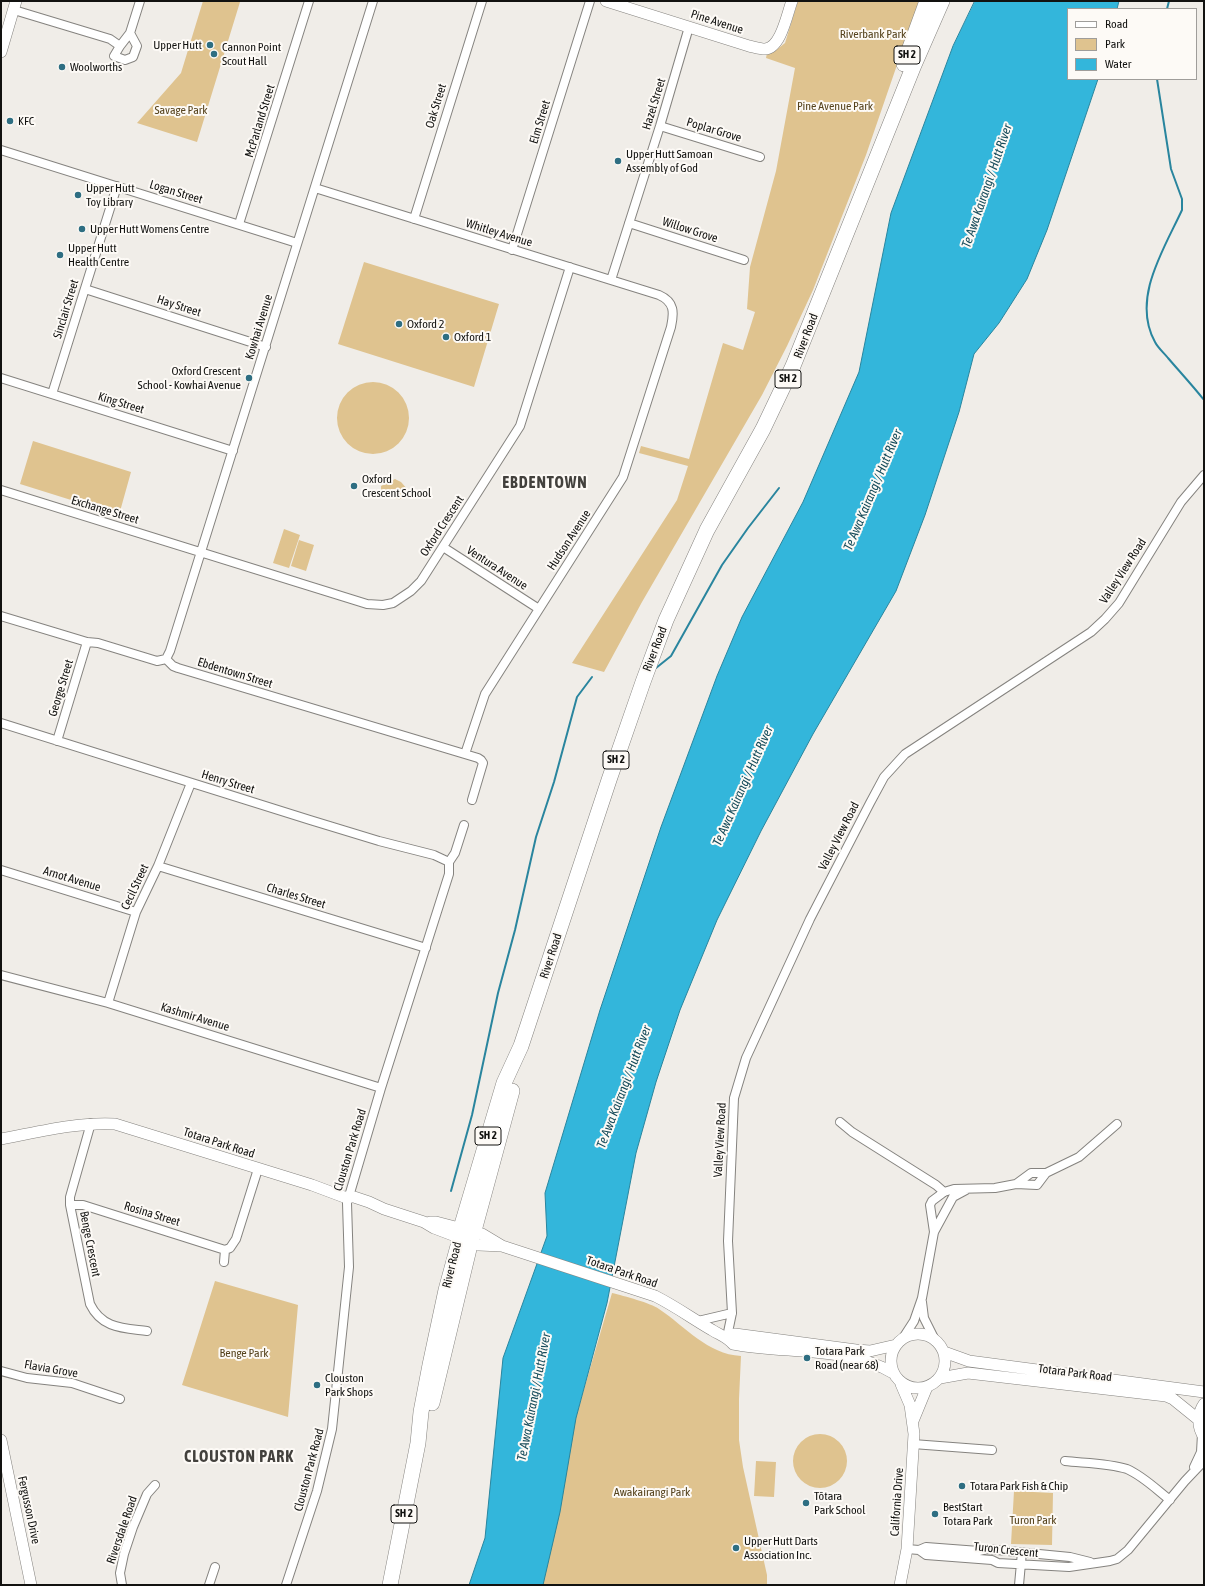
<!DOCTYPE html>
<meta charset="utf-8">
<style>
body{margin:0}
#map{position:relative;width:1205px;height:1586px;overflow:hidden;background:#f0ede8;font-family:"Asap Condensed",sans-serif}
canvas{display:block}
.frame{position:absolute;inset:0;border:2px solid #121210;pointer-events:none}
.legend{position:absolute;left:1067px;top:8px;width:130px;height:72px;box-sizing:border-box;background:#fdfaf6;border:1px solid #9f9d9a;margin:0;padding:5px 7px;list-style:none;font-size:12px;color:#121210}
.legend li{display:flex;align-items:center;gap:8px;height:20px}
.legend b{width:20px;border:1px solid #9f9d9a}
</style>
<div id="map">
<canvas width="1205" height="1586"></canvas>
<div class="frame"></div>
<ul class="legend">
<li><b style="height:5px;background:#fff"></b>Road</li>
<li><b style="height:11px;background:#dfc38f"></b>Park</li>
<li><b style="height:11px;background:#33b6db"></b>Water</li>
</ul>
</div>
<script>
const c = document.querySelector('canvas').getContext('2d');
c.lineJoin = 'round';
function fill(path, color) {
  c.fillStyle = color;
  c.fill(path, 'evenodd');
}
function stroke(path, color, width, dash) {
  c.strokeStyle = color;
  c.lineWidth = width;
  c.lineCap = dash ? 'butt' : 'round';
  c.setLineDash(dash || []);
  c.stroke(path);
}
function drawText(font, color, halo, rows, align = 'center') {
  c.font = font + ' "Asap Condensed",sans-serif';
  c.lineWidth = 4;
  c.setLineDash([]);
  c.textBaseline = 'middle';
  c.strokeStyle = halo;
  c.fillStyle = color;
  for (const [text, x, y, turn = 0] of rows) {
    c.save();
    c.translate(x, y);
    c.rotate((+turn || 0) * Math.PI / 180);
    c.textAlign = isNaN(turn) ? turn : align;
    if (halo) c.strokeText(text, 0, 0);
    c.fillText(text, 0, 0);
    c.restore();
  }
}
fill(new Path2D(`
 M203,1H235L240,2L197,142L137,123L181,73Z
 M798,1H919L866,155L813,290L787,346L762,395L642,602L604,672L572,663L677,500L688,466L639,453L641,446L689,459L723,343L743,350L755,312L747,309L750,267L776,171L795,68L766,58L767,53L775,51L785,43Z
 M364,262L499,304L474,387L338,344Z
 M337 418a36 36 0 1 1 72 0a36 36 0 1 1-72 0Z
 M33,441L131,472L119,515L20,484Z
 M395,479L401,482L408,490L401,499C396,500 392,496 386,496L381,490V486Z
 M284,529L300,535L289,568L273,563Z
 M299,540L314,545L306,571L291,566Z
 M215,1281L298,1305L288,1417L182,1385Z
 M612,1293C624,1296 651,1303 659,1309C686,1327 707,1354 741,1356L739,1399V1440L743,1467L767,1575V1585H539L571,1434Z
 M793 1461a27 27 0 1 1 54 0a27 27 0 1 1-54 0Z
 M756,1461L776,1462L774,1497L754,1496Z
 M1014,1491L1053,1493L1052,1545L1011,1544Z`), '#dfc38f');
const water = new Path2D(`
 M975,1H1119L1117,9H1068V79H1098L1047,230L1027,279L999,323L974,354L959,412L925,515L896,591L813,734L761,831L717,920L680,1010L656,1082L636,1153L607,1303L576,1418L560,1512L543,1585H469L485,1538L503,1358L547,1236L545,1193L600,1010L661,827L717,676L742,617L803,502L859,372L891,213L953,46Z`);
fill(water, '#33b6db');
stroke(water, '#29859e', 1);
stroke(new Path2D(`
 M1167,9L1169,1
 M1157,79L1171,169L1182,199V210C1164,249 1131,299 1155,342C1158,348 1164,353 1168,358C1180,372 1193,386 1204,400
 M656,668L671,656L722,565L748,528L779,488
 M451,1191L472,1115L498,993L515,930L536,837L554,782L577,697L592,677`), '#29859e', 2);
const street = new Path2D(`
 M14,10L110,39L120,46L130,33L140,1
 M120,46L114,56L125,60L133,57L137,46L130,33
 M660,126L760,157
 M1,150L297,243
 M315,188L659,295C675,302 674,313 671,327L623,477L485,694L465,754
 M414,219L482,1
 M629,223L744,260
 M239,224L309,1
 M512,250L590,1
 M611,280L660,126L689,27
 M85,289L266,347
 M1,378L233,451
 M52,394L117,186
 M1,490L367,604L383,605L393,603L411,591L421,581L520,426L570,267
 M443,547L539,609
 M1,616L87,642L98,643L157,661L166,659
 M166,659L170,651L373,1
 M166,659L173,666L178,668L478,758L481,760L483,763L472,800
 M1,723L310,820L379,841L434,855L449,862
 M57,741L87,642
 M158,866L426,948
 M1,870L136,912
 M1,975L108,1003L381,1088
 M108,1003L136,912L158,866L191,783
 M840,1122L852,1132L936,1185L944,1192
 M91,1123L70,1197V1205L90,1304C102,1329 124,1328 147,1331
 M1016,1184L1031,1173H1046L1079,1157L1117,1124
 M70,1205H83L225,1250
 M934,1232L930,1205L932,1201L944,1192L954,1189L995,1188L1016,1184L1037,1185L1046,1173
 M224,1262L225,1250L230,1248L236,1239L258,1169
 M922,1302L924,1318L935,1340
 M698,1321L732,1313
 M727,1337L732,1313L728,1241L734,1098L746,1058L810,919L870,803L884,777L905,754L1091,632L1105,619L1119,603L1181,502L1204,475
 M903,1338L914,1321L922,1298L934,1232L953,1197L966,1190
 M1,1371L27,1378L72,1383L120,1399
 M913,1444L992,1450
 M1065,1461C1083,1463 1109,1463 1127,1469C1143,1476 1157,1490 1170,1500
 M1194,1467L1201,1452L1202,1434
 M907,1549L919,1550L926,1547L979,1551L987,1549L1070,1557L1090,1562
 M919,1550L926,1555L992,1560L998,1563L1069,1567L1110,1561L1117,1559L1128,1550L1185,1481L1204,1461
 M122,1585L120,1573L124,1554L133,1527L147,1494L155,1485
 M209,1585L215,1567
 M286,1585L317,1491L332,1429L349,1267L347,1203L381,1088L449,874V862L455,853L464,825
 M1019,1585L1022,1552`);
const secondary = new Path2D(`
 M606,1L749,46C754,47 760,49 765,49C781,48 787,14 792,1
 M1,52L16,1
 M1,1139C39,1132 76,1122 115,1124L312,1185L344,1197H354L369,1202L384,1209L424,1222L434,1228L479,1245L502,1246
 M430,1222H436L482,1234L502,1246L655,1296C675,1306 693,1319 712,1330C720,1335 727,1337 733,1344C783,1354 849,1346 893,1373
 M891 1361a27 27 0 1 1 54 0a27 27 0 1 1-54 0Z
 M727,1337L735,1334L856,1350L870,1351L896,1345
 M944,1352L969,1361L1204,1392
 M940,1378L968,1373L1166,1396L1173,1399L1199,1420
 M1204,1404C1197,1414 1197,1427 1204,1437
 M913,1421L927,1387
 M1,1440L31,1585
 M900,1585L907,1549L914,1434L910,1405L901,1384`);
const highway = new Path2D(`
 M904,64L927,1
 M432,1403L469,1249L512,1091
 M390,1585L418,1443L421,1412L430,1365L446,1290L458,1246L461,1228L504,1083L521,1046L609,780L643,682L666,620L707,530L763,429L793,366L914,65L942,1`);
stroke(street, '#85837f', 10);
stroke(secondary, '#85837f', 12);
stroke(highway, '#85837f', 16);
stroke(street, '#fff', 8);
stroke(secondary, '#fff', 11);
stroke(highway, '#fff', 15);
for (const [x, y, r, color] of [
 [210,45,4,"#2e6e82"],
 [214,54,4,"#2e6e82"],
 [62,67,4,"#2e6e82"],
 [10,121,4,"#2e6e82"],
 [618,161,4,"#2e6e82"],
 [78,195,4,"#2e6e82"],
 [82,229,4,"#2e6e82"],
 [60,255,4,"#2e6e82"],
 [399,324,4,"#2e6e82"],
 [446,337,4,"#2e6e82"],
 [249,378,4,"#2e6e82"],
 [354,486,4,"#2e6e82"],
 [807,1358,4,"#2e6e82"],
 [317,1385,4,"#2e6e82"],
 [962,1486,4,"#2e6e82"],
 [806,1503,4,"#2e6e82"],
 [935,1514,4,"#2e6e82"],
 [736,1548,4,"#2e6e82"]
]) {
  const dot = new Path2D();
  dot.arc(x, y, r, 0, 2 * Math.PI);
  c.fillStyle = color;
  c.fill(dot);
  stroke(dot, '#fdfaf6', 1.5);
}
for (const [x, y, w] of [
 [907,55,26],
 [788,379,26],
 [616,760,26],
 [488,1136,26],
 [404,1514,26]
]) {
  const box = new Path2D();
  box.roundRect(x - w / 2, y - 9, w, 18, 3);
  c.fillStyle = '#fdfaf6';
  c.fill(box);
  stroke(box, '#121210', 1);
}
drawText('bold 11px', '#121210', null, [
 ["SH 2",907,55],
 ["SH 2",788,379],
 ["SH 2",616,760],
 ["SH 2",488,1136],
 ["SH 2",404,1514]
]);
drawText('12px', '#121210', '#fdfaf6', [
 ["Pine Avenue",717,22,18],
 ["Hazel Street",654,104,-73],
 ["Oak Street",436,106,-73],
 ["McParland Street",260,121,-73],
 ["Elm Street",540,122,-73],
 ["Poplar Grove",714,130,17],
 ["Logan Street",176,192,17],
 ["Willow Grove",690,230,18],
 ["Whitley Avenue",499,233,17],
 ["Hay Street",179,306,18],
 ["Sinclair Street",66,309,-73],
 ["Kowhai Avenue",259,327,-73],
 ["River Road",806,336,-69],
 ["King Street",121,403,17],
 ["Exchange Street",105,510,17],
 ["Oxford Crescent",442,526,-57],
 ["Hudson Avenue",569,540,-57],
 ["Ventura Avenue",497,568,33],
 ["Valley View Road",1123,571,-57],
 ["River Road",655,649,-69],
 ["Ebdentown Street",235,673,17],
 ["George Street",61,688,-73],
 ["Henry Street",228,782,17],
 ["Valley View Road",839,836,-63],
 ["Arnot Avenue",72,879,17],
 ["Cecil Street",135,887,-65],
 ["Charles Street",296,896,17],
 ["River Road",551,956,-72],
 ["Kashmir Avenue",195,1017,17],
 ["Valley View Road",720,1140,-87],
 ["Totara Park Road",219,1143,18],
 ["Clouston Park Road",350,1150,-73],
 ["Rosina Street",152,1214,17],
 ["Benge Crescent",90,1244,79],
 ["River Road",452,1265,-76],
 ["Totara Park Road",622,1272,19],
 ["Flavia Grove",51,1369,10],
 ["Totara Park Road",1075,1373,7],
 ["Clouston Park Road",309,1470,-75],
 ["California Drive",897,1502,-86],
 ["Fergusson Drive",29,1510,78],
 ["Riversdale Road",122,1530,-71],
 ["Turon Crescent",1006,1550,6]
]);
drawText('12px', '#56431d', '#fdfaf6', [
 ["Riverbank Park",873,34],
 ["Pine Avenue Park",835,106],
 ["Savage Park",181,110],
 ["Benge Park",244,1353],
 ["Awakairangi Park",652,1492],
 ["Turon Park",1033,1520]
]);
drawText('12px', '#121210', '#fdfaf6', [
 ["Upper Hutt",202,45,"right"],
 ["Cannon Point",222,47],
 ["Scout Hall",222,61],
 ["Woolworths",70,67],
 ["KFC",18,121],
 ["Upper Hutt Samoan",626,154],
 ["Assembly of God",626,168],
 ["Upper Hutt",86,188],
 ["Toy Library",86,202],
 ["Upper Hutt Womens Centre",90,229],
 ["Upper Hutt",68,248],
 ["Health Centre",68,262],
 ["Oxford 2",407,324],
 ["Oxford 1",454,337],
 ["Oxford Crescent",241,371,"right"],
 ["School - Kowhai Avenue",241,385,"right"],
 ["Oxford",362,479],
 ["Crescent School",362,493],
 ["Totara Park",815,1351],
 ["Road (near 68)",815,1365],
 ["Clouston",325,1378],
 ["Park Shops",325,1392],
 ["Totara Park Fish & Chip",970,1486],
 ["Tōtara",814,1496],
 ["Park School",814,1510],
 ["BestStart",943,1507],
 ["Totara Park",943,1521],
 ["Upper Hutt Darts",744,1541],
 ["Association Inc.",744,1555]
], 'left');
drawText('italic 13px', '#174c5b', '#fdfaf6', [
 ["Te Awa Kairangi / Hutt River",987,186,-71],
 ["Te Awa Kairangi / Hutt River",873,490,-67],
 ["Te Awa Kairangi / Hutt River",743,786,-66],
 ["Te Awa Kairangi / Hutt River",624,1087,-69],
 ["Te Awa Kairangi / Hutt River",534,1397,-79]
]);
c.letterSpacing = '1px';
drawText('bold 16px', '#43413d', '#fdfaf6', [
 ["EBDENTOWN",545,483],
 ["CLOUSTON PARK",239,1457]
]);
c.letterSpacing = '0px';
</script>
